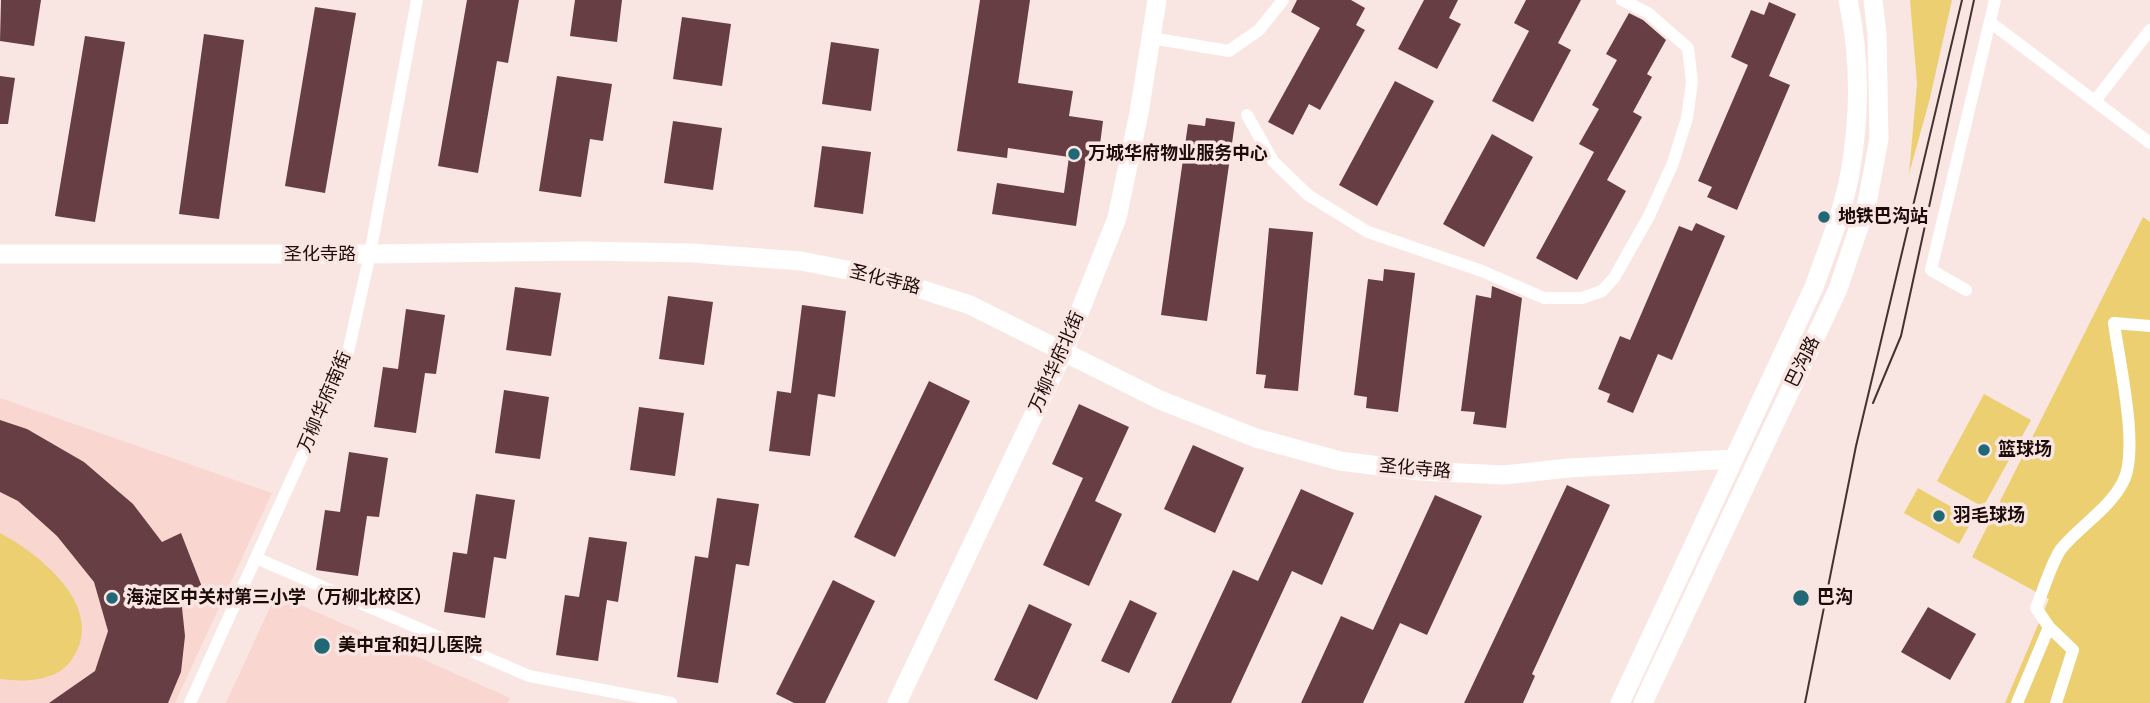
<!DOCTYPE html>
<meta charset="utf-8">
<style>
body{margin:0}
canvas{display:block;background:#f9e5e1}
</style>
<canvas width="2150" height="703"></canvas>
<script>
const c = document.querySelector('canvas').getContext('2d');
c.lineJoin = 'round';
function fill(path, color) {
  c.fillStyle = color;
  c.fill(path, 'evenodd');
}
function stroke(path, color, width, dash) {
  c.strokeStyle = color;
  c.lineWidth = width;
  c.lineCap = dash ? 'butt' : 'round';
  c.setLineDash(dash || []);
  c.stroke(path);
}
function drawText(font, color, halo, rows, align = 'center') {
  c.font = font + ' "PT Sans","Noto Sans SC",sans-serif';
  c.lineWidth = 7;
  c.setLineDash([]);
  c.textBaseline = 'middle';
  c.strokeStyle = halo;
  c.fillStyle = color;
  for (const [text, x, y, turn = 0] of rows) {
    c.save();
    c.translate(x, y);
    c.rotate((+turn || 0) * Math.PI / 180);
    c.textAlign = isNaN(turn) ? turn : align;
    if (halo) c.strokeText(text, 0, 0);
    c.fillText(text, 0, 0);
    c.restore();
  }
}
fill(new Path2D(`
 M0,398L272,493L175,703H0Z
 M276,594L510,698L508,703H226Z`), '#f9d7d0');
fill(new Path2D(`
 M1910,0H1952L1930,98L1909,174L1917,84Z
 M2143,217L2150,222V703H2005L2049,599L1972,557Z
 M1984,394L2031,420L1983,507L1937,481Z
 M1918,488L1973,519L1959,544L1904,513Z
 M0,533C42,555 110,611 70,662C54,682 24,682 0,679Z`), '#eccf71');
fill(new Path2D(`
 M1,0H41L34,46L0,41Z
 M467,0H519L508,63L497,61L478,173L438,166Z
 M575,0H622L617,42L570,36Z
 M980,0H1030L1018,83L1073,91L1069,116L1103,121L1098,160L1086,158L1076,226L992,214L997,183L1064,193L1069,157L1008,148L1007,158L957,151Z
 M1297,0H1351L1365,8L1356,25L1365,30L1320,110L1309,104L1293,135L1268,122L1320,28L1291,12Z
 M1424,0H1458L1449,18L1461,24L1437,69L1398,49Z
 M1526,0H1581L1558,43L1571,50L1533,122L1492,101L1529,31L1514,23Z
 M1769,2L1796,14L1769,76L1790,85L1737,210L1707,197L1712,187L1698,181L1748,65L1731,57L1751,10L1764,15Z
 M315,7L356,13L325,193L285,186Z
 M1629,13L1643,20L1666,40L1647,74L1652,77L1633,112L1642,117L1607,180L1626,191L1577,280L1536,258L1594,152L1579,144L1599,109L1592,105L1617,60L1606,54Z
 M682,17L731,24L722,86L673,79Z
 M204,34L244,40L219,219L179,214Z
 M85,36L125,42L95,222L55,216Z
 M831,42L879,49L871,111L822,104Z
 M0,76L15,78L8,124H0Z
 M557,76L612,84L603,141L590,139L581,197L539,191Z
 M1395,81L1434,101L1377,206L1339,185Z
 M1206,118L1235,122L1207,321L1161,315L1188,124L1205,126Z
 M673,121L722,128L713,190L664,183Z
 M1492,134L1533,157L1484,247L1443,224Z
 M822,146L871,152L863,214L814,207Z
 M1696,223L1725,236L1672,360L1658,354L1633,413L1607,402L1610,394L1598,389L1620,336L1630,340L1679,226L1692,231Z
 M1269,228L1313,232L1298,391L1264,388L1266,375L1256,374Z
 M1384,269L1415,273L1398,412L1366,408L1367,397L1354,395L1368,279L1383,281Z
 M1492,286L1522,298L1506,428L1473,424L1475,412L1461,411L1476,295L1491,298Z
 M515,287L561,293L551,356L506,350Z
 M668,296L713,302L704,365L659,359Z
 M802,305L846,311L835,397L818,394L810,456L769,451L777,391L791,393Z
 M406,309L445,315L436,374L425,373L416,433L374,427L383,367L398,369Z
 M929,381L970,401L895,557L854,537Z
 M504,390L549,397L540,459L495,453Z
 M1079,404L1129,427L1095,501L1122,514L1089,586L1043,565L1083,478L1052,464Z
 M639,407L684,413L675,476L630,470Z
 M0,420L27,429L84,462L133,504L162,542L181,533L204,592L181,598L185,636L181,672L168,703H49L95,671L108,631L94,582L57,536L18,501L0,492Z
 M1193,445L1244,468L1215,533L1164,509Z
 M349,452L388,458L379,517L367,516L358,576L316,570L325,510L340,512Z
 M1567,485L1610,505L1532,674L1535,676L1523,703H1464Z
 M1301,489L1354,513L1322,585L1292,571L1231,703H1171L1233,570L1258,581Z
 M476,494L515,500L506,559L494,557L485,618L444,612L453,552L467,554Z
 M1435,495L1482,516L1427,635L1400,623L1363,703H1301L1341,616L1373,630Z
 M717,498L759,504L749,566L736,564L718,683L677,677L695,556L708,558Z
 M589,537L627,542L618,602L607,600L598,661L556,655L565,595L579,597Z
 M833,580L875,601L825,703H794L776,694Z
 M1130,600L1157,613L1129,673L1101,661Z
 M1029,604L1072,624L1037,700L994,680Z
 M1928,607L1976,634L1950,680L1901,652Z`), '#663e43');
stroke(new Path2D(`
 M1990,22L2150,143
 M1151,38L1229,51L1259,30L1283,0
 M2095,101L2150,30
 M1247,115L1273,161L1308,195L1368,232L1482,271L1544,298H1582L1602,291L1614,278L1649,216L1673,163L1687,118L1692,82L1688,48L1648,13L1622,0
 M1966,290L1931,270L1995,0
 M256,558L529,676L671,703
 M190,703L347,357L370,254L417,0
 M2017,703L2049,627
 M2056,703L2073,650L2049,627L2036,608C2043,592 2051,563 2061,549C2080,526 2109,509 2123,482C2140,450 2119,362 2114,323L2150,326`), '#fff', 12);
stroke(new Path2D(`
 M0,254H370L582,251L692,253L801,261L883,277L970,305L1160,400L1256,438L1340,461L1419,471L1504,475L1569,468L1734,459
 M897,703L1064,351L1117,218L1139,113L1157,0
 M1620,703L1814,287C1827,250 1843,212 1850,173C1860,117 1860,56 1848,0
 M1643,703L1838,289L1867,203L1879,139L1877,34L1873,0`), '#fff', 19);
stroke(new Path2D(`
 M1873,403L1901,336L1974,0
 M1805,703L1856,446L1962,0`), '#443430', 2);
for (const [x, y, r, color] of [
 [1074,154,7,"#206875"],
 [1824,217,7,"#206875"],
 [1984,450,7,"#206875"],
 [1939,516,7,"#206875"],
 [112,598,7,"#206875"],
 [1801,598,9,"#206875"],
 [322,646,9,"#206875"]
]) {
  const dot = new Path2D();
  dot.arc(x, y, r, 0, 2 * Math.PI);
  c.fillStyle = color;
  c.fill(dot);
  stroke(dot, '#f9e5e1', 2.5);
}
drawText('bold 18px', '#1c0c09', '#f9e5e1', [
 ["万城华府物业服务中心",1088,154],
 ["地铁巴沟站",1838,217],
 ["篮球场",1998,450],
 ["羽毛球场",1953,516],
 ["海淀区中关村第三小学（万柳北校区）",126,598],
 ["巴沟",1817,598],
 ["美中宜和妇儿医院",338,646]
], 'left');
drawText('18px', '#1c0c09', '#f9e5e1', [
 ["圣化寺路",320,255],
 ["圣化寺路",885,280,14],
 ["万柳华府北街",1057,362,-66],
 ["巴沟路",1803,362,-64],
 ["万柳华府南街",325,402,-67],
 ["圣化寺路",1415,469,5]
]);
</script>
